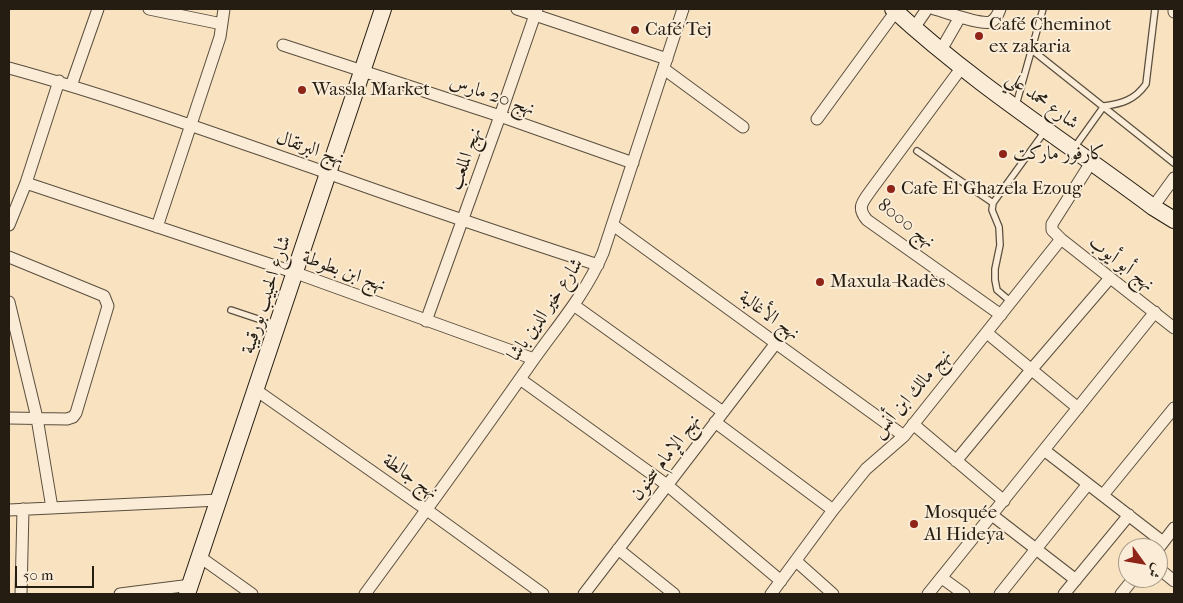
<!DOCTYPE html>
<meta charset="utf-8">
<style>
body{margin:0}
#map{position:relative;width:1183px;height:603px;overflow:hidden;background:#f8e2c0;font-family:"IM FELL French Canon",Amiri,serif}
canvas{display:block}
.frame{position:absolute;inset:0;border:10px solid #251d12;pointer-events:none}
.north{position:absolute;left:1118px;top:538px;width:50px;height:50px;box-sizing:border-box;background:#faecd6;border:1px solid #a59988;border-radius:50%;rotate:122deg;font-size:14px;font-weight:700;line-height:20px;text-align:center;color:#251d12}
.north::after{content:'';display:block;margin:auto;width:18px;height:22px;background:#8f2418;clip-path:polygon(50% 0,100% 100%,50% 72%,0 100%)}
.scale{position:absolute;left:15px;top:566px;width:79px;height:22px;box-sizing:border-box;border:2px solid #251d12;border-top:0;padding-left:6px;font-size:15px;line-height:18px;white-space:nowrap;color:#251d12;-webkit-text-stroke:4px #faecd6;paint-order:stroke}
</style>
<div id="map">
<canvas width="1183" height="603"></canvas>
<div class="frame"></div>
<div class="north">ش</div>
<div class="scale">50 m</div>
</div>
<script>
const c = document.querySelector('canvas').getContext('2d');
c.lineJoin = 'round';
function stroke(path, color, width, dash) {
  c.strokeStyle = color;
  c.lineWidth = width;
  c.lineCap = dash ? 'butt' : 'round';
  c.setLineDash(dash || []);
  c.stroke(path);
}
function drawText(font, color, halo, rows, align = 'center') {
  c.font = font + ' "IM FELL French Canon",Amiri,serif';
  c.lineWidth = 4;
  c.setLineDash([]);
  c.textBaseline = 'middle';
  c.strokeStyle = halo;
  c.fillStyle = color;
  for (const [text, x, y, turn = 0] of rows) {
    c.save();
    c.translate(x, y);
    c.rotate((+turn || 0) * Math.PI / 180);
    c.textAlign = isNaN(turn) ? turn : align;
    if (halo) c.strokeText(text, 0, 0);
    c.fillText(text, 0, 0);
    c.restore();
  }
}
const lane = new Path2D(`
 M1032,50L1174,163
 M1016,105L1043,9
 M1074,148L1104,106C1121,104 1135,100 1146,84L1155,9
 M917,151L993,203
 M1010,301L997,290L995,280V269L1000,245L999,227L992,210L993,203L1045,131
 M231,310L276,325`);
const street = new Path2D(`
 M149,9L222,24
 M517,9L667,59
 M934,9C946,12 980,25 990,22C996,20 998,14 1000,9
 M1174,9V12
 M914,28L927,9
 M283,45L500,116L633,163
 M941,50L960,17
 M962,67L871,190C863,202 856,207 867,220L1001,315
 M9,68C115,97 218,135 322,171C413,204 506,235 598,265
 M664,69L743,127
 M71,86L98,9
 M817,119L896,11
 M1092,161L1052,224V230L1061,239L1174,328
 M26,183L296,273L534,359
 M1153,207L1174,178
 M9,225L26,183L59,81
 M613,225L904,436
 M157,227L220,37L224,9
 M9,257L104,296L108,306L76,413L73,417L67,419L9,418
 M9,302L37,418L52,508
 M575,306L723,412
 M426,321L500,116L537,9
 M987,333L1078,408
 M520,379L667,485L781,581
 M256,390L427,510L543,594
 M715,422L833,510
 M913,424L1004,501
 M1044,450L1163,542
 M956,461L1031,370L1110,278
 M1103,495L1174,408
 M9,510L219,500
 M992,515L1076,580
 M618,549L674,594
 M1158,549L1174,528
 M200,557L252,594
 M796,561L833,594
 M1158,568L1174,581
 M942,578L964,594
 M21,594L23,509
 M120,594L191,585
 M365,594C420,519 475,443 529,366C556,327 584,297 603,253L683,9
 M584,594L776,343
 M771,594L833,510L866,469L904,436L1061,239
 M928,594L1155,312
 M1000,594L1088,484
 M1064,594L1129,515
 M1121,594L1134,578`);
const secondary = new Path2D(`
 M893,9C973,83 1066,142 1153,207L1174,220
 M187,594L383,9`);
stroke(lane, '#5a4e3e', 8);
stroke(street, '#5a4e3e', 13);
stroke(secondary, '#251d12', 18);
stroke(lane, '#faecd6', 5.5);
stroke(street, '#faecd6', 11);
stroke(secondary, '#faecd6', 16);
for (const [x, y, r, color] of [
 [635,30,5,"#8f2418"],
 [979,36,5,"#8f2418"],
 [302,90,5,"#8f2418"],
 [1003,154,5,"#8f2418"],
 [891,189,5,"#8f2418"],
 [820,282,5,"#8f2418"],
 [914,524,5,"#8f2418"]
]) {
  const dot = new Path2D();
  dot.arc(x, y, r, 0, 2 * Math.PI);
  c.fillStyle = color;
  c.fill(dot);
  stroke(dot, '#faecd6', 2);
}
drawText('19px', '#251d12', '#faecd6', [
 ["Café Cheminot",989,25],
 ["ex zakaria",989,47],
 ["Café Tej",645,30],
 ["Wassla Market",312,90],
 ["كارفور ماركت",1013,154],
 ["Cafe El Ghazela Ezoug",901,189],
 ["Maxula-Radès",830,282],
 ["Mosquée",924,513],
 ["Al Hideya",924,535]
], 'left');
drawText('19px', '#251d12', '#faecd6', [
 ["نهج 20 مارس",492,96,19],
 ["شارع محمد علي",1042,101,36],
 ["نهج البرتقال",310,149,19],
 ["نهج الملعب",466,159,-70],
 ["نهج 8000",906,224,38],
 ["نهج أبو أيوب",1121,264,38],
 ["نهج ابن بطوطة",344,272,20],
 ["شارع الحبيب بورقيبة",267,295,-72],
 ["شارع خير الدين باشا",546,310,-56],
 ["نهج الأغالبة",769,316,36],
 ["نهج مالك ابن أنس",912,394,-49],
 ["نهج الإمام سحنون",666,458,-53],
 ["نهج جالطة",410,477,35]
]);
</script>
